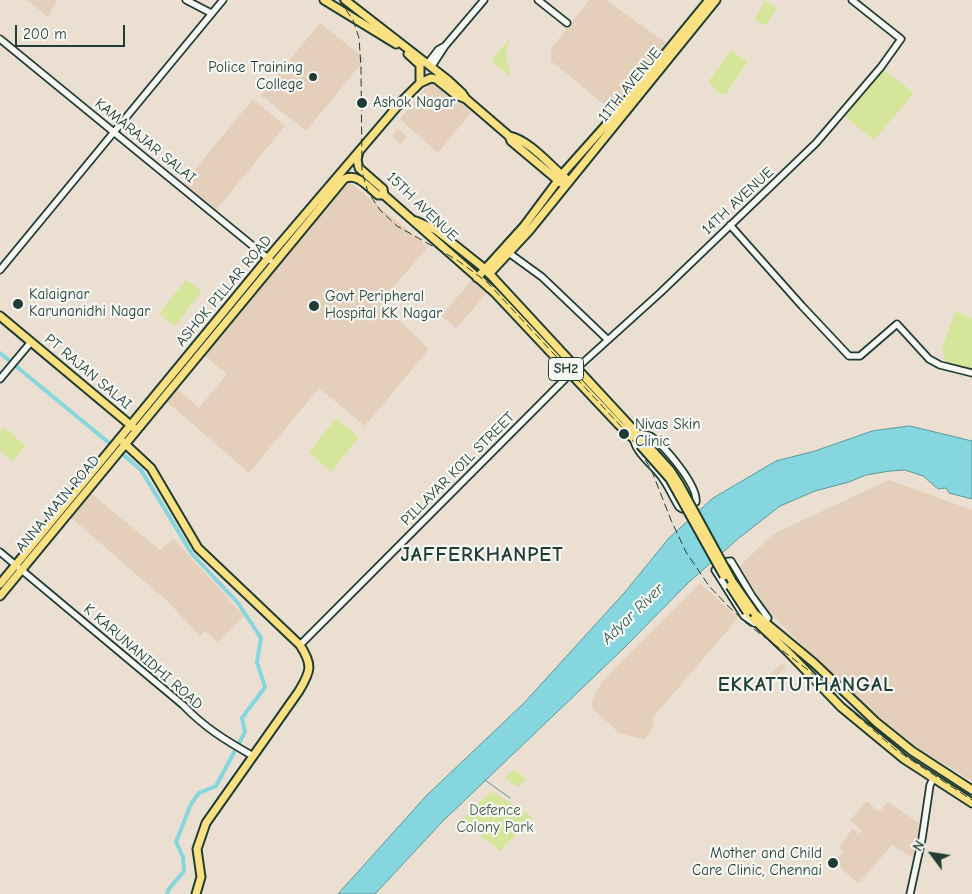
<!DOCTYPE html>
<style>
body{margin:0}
#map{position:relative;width:972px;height:894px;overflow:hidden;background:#ebdfd1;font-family:"Comic Neue",sans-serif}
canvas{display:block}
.north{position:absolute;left:907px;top:829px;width:50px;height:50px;-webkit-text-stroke:4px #f6f6f2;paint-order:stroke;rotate:301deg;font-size:14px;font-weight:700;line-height:20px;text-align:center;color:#1f3d34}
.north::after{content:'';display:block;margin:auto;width:18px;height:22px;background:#1f3d34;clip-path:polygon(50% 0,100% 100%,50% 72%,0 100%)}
.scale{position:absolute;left:15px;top:25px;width:110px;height:22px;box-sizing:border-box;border:2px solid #1f3d34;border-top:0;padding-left:6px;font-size:15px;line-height:18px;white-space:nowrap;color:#1f3d34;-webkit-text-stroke:4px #f6f6f2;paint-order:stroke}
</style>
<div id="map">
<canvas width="972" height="894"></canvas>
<div class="north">N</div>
<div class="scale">200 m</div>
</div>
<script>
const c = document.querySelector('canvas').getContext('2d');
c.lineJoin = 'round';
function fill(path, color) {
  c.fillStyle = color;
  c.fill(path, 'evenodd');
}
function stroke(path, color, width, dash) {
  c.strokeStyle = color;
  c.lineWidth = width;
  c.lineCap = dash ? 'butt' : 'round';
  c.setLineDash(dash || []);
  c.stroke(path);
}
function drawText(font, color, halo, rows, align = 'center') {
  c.font = font + ' "Comic Neue",sans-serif';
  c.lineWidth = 4.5;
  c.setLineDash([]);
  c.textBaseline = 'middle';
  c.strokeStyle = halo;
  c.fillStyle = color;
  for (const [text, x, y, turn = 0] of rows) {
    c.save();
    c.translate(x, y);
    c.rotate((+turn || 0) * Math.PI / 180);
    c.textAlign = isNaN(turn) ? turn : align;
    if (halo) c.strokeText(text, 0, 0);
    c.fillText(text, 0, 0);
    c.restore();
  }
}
fill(new Path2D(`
 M27,0H57L48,17Z
 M589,0H606L666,43L611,110L551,61V49Z
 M320,23L365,59L306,131L261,95Z
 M434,83L439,84L472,111L438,153L400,119L429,84Z
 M253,99L285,126L216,210L183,184Z
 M398,129L407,136L401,144L392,136Z
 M348,181L428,247L380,302L429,349L365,426L319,388L249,473L166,401L177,389L199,408L227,374L204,355Z
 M472,280L487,293L456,328L441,316Z
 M889,480L972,510V781L913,746L833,676L767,610L739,567L773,534Z
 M88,491L160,550L174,539L244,616L218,642L205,631L200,636L167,601L68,515Z
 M700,583L738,618L654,716L652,730L644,740L619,733L592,708V700L600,685L612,671Z
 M782,663L786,667L772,681L768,676Z
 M867,801L879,812L888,802L920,824L913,858L892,845L858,884L841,868L837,860L843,851L839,847L853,828L858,834L862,831L850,820Z`), '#e4cfba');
fill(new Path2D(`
 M765,1L777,8L766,26L754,19Z
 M509,39L506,55L511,77L493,63V59Z
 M731,51L748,61L727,93L720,94L708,82Z
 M883,69L914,93L874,140L844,116Z
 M186,280L202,291L175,326L159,313Z
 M956,311L972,319V368L946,363L942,347Z
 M336,418L359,437L331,472L309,452Z
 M4,427L26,446L13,461L0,450V432Z
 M514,769L526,779L518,787L505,778Z
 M491,791L533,817L500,851L461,820Z`), '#d5e69a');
const water = new Path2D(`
 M910,426L972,441V499L949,493L946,488L938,489L923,476L905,470L890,471L866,475L849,482L815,491L780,506L739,538L689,582L623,649L443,821L375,894H338L426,796L524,703L625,592L669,538L713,498L776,461L815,451L872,431Z`);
fill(water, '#85d6df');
stroke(water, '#5c999b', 1);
stroke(new Path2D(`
 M485,780L510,798`), '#5c999b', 1);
stroke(new Path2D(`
 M0,353L114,447
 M119,451L141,470L192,554L238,603L261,638L257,662L265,687L242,718L245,732L216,786L199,793L191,804L176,842L183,857L184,871L168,890L167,894`), '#85d6df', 4);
const minor = new Path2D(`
 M186,0L211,13
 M538,0L567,23
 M0,39L270,260
 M428,63L438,50L445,46
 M432,66L445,46L484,0
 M730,225L802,306L849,356H860L897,324L929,359L940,365L972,373
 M509,253L542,277L608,340
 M0,270L223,0
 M577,368L660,293L816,143L881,67L901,39L852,0
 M0,379L31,342
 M633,437C636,455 653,464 663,479C669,487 673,498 679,507L682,509L696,502C698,485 665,447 652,437C648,434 642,434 637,433
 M0,552L183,705C205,728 225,740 253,756
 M754,623L744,616L715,570L722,562L731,561L752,596L768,618L763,622
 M300,645L570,374
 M910,894L922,839L930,785L933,779`);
const major = new Path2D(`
 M324,0L396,44
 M345,0L448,80L462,93L466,99
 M408,54L420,65V83
 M509,136L511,141L561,183
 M359,152L357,160L359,168L383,189L384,195L494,292L618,424L640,445
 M416,221L436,230L485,269L643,440
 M489,274L529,231L716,0
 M477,278L524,226L565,171L614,116L709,0
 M0,316L134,428
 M122,441L151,468L198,548L300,645C313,665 311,671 299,691L206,823L197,849L201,877L196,894
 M0,584L268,258L401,102L420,83L431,78L436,79L456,95L466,99L509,136C530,140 552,168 569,181
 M0,596L344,179C357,172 368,187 378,195H384
 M755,614L814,663L876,722L912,751L972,790
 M749,615L787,651L841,707L904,759L972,803`);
stroke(minor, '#1f3d34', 9);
stroke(major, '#1f3d34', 11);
stroke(minor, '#f6f6f2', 5.5);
stroke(major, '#f9e181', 7);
stroke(new Path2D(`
 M339,0L353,20L359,38L361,67L362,172L368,192L380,210L397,226L457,260L487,282L630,436L651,469L671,520L686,552L709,586L729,607L746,623L808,670L854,713L896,750L972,800`), '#1f3d34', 1, [8, 4]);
const majorBridge = new Path2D(`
 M643,440L670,470L679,484L732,581L755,614
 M640,445L670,479L724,576
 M730,586L747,612`);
stroke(majorBridge, '#1f3d34', 11, []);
stroke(majorBridge, '#f9e181', 7);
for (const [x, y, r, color] of [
 [313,77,5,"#1f3d34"],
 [362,103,6,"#1f3d34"],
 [18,304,6,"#1f3d34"],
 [314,306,6,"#1f3d34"],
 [624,434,6,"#1f3d34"],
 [833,863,6,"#1f3d34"]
]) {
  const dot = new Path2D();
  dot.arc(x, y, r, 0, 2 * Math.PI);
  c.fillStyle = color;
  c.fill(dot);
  stroke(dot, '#f6f6f2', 2);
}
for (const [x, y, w] of [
 [566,369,35]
]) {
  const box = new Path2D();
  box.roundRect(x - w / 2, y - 11.5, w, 23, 4);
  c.fillStyle = '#f6f6f2';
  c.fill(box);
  stroke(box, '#1f3d34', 1);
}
drawText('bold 14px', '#1f3d34', null, [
 ["SH2",566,369]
]);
drawText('15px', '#1f3d34', '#f6f6f2', [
 ["Police Training",303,68,"right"],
 ["College",303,85,"right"],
 ["Ashok Nagar",373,103],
 ["Kalaignar",29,295],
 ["Karunanidhi Nagar",29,312],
 ["Govt Peripheral",325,297],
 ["Hospital KK Nagar",325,314],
 ["Nivas Skin",635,425],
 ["Clinic",635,442],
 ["Mother and Child",822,854,"right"],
 ["Care Clinic, Chennai",822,871,"right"]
], 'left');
drawText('15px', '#1f3d34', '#f6f6f2', [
 ["11TH AVENUE",630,85,-51],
 ["KAMARAJAR SALAI",145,141,39],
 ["14TH AVENUE",738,201,-43],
 ["15TH AVENUE",422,207,44],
 ["ASHOK PILLAR ROAD",224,291,-50],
 ["PT RAJAN SALAI",88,372,40],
 ["PILLAYAR KOIL STREET",458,469,-45],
 ["ANNA MAIN ROAD",58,504,-50],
 ["K KARUNANIDHI ROAD",143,657,41]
]);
drawText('15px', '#435f48', '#f6f6f2', [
 ["Defence",495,811],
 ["Colony Park",495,828]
]);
drawText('italic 16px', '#335c56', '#f6f6f2', [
 ["Adyar River",633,614,-44]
]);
c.letterSpacing = '1px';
drawText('bold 20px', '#1f3d34', '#f6f6f2', [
 ["JAFFERKHANPET",482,555],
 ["EKKATTUTHANGAL",806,685]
]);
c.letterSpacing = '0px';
</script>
